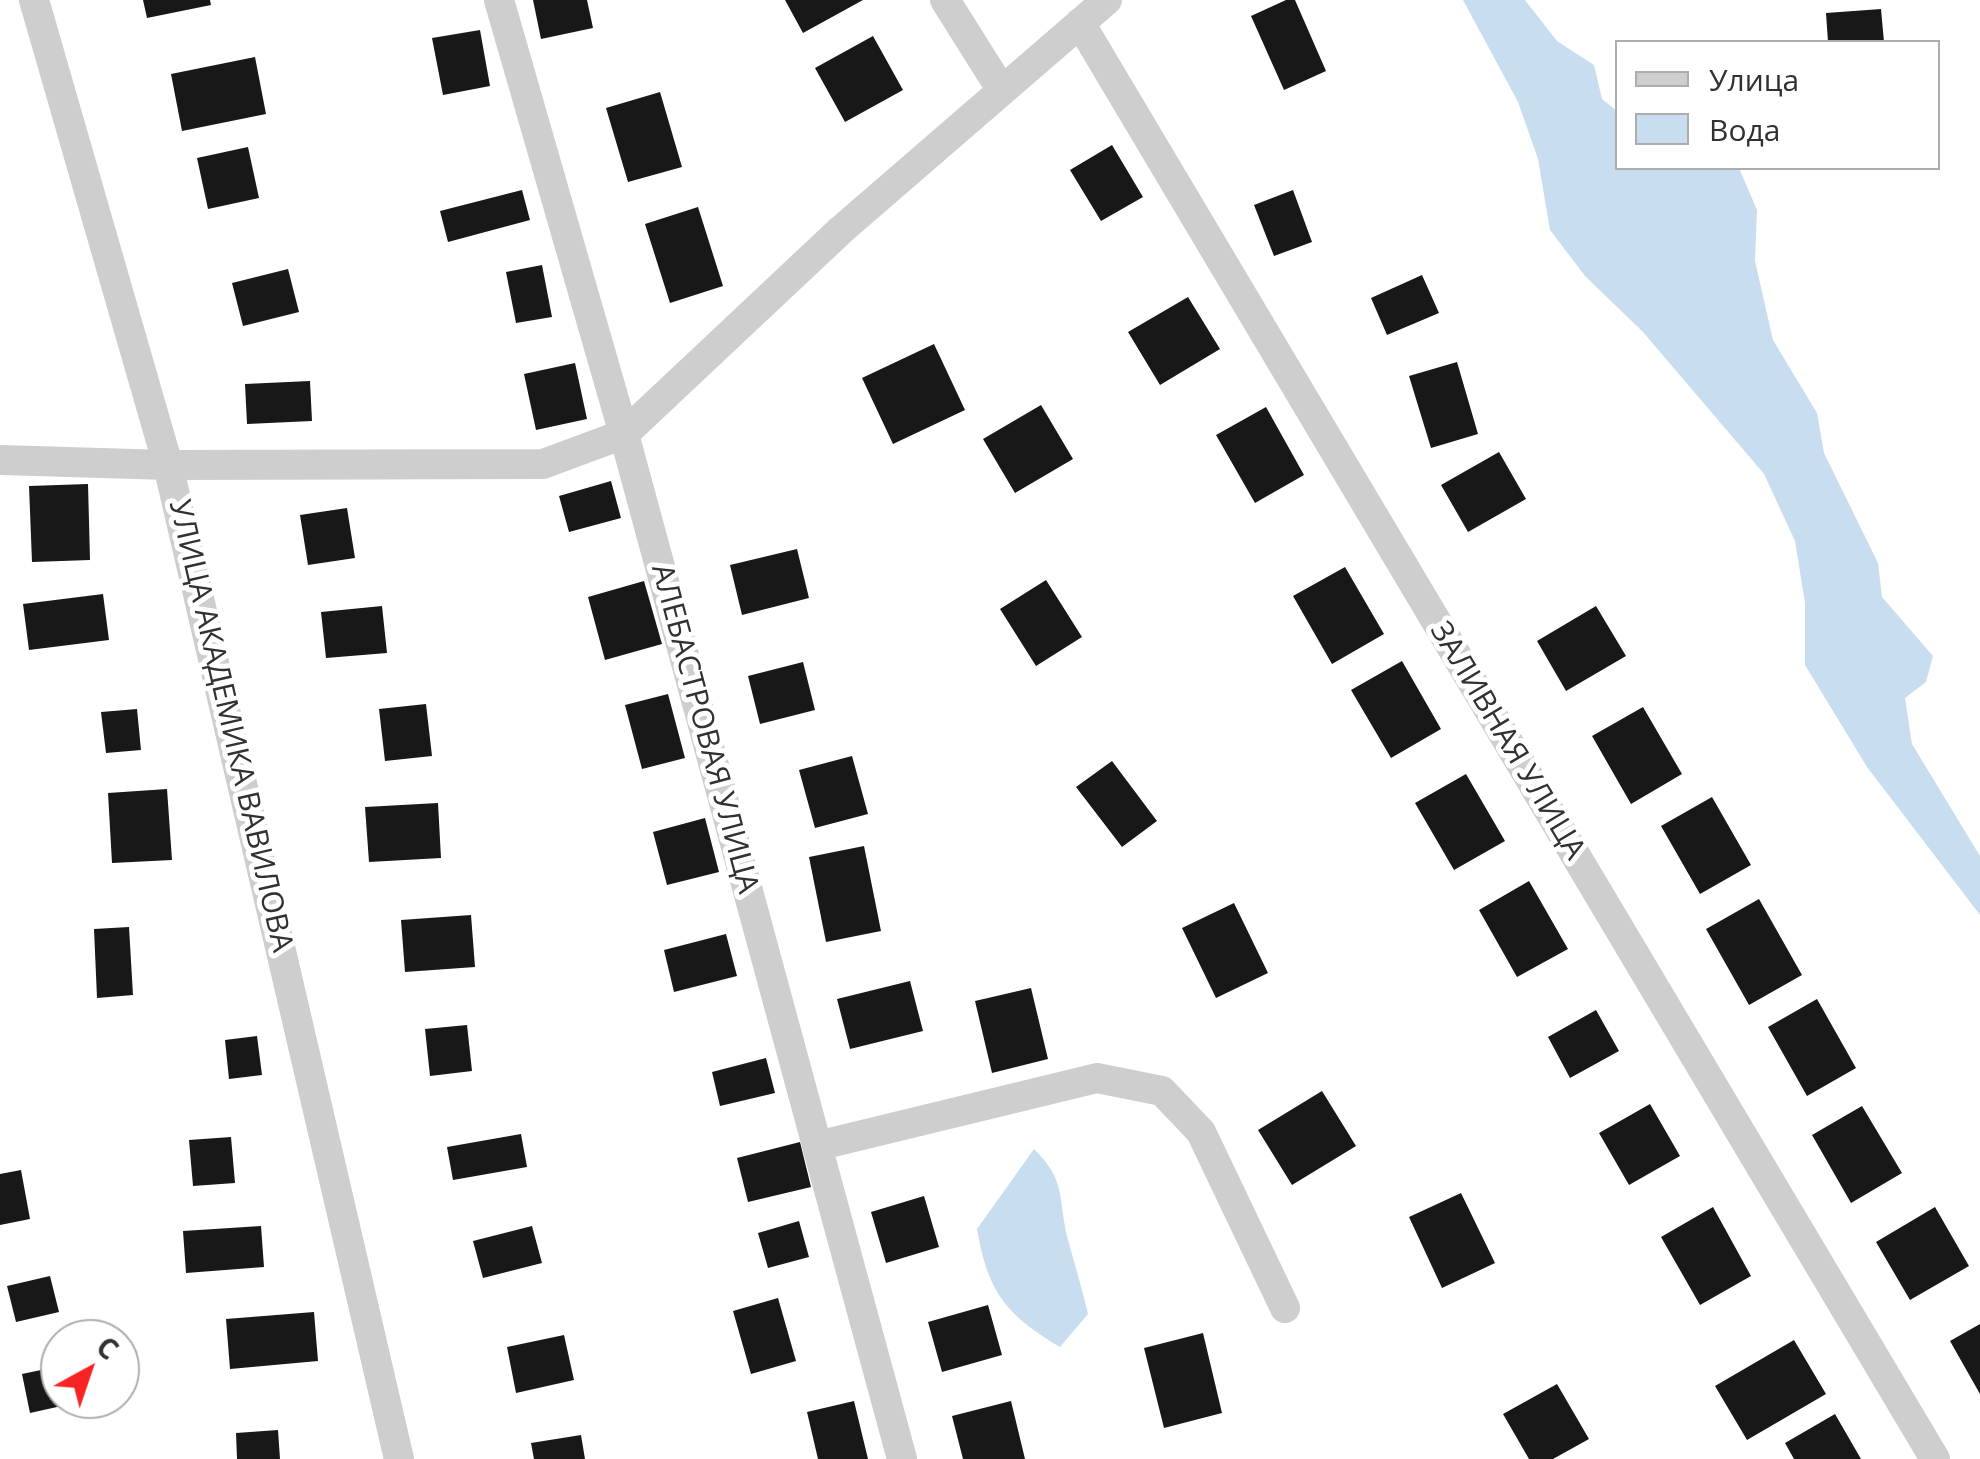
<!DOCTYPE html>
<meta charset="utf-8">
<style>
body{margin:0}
#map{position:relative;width:1980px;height:1459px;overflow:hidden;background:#fff;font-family:"Open Sans",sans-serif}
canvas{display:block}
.legend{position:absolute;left:1615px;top:40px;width:325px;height:130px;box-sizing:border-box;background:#fff;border:2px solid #adadad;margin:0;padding:12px 18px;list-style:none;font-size:30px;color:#313131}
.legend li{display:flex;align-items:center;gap:20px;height:50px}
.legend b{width:50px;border:2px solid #adadad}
.north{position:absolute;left:40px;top:1319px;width:100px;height:100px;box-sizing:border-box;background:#fff;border:2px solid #adadad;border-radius:50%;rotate:40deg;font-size:28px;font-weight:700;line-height:40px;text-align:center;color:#313131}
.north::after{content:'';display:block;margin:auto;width:35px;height:45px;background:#f72324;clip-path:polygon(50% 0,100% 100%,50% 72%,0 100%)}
</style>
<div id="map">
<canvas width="1980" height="1459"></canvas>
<ul class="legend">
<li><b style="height:12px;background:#cecece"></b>Улица</li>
<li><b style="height:28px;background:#c8def0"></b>Вода</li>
</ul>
<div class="north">С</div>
</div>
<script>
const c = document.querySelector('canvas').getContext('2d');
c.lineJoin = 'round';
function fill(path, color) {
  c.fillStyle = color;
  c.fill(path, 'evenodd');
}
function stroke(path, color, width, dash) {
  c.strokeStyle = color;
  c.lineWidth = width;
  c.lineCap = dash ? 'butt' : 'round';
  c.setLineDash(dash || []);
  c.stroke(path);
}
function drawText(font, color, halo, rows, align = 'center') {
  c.font = font + ' "Open Sans",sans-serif';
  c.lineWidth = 10;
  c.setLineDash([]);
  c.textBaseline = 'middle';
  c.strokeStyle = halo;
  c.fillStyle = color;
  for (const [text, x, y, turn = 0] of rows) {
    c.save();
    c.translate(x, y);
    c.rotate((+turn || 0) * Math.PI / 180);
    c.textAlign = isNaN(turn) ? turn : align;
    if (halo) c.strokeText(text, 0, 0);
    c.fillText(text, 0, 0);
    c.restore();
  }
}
fill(new Path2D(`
 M1463,0H1525L1557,41L1594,65L1602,99L1617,111L1618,168H1739L1757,210L1755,261L1773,340L1817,413L1824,453L1878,563L1882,597L1933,656L1926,682L1905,698L1912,744L1980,856V915L1867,767L1805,665V603L1795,541L1764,474L1643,332L1585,276L1550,230L1538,159L1518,102Z
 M1034,1149C1066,1180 1058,1197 1067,1236C1074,1262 1082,1288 1088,1314L1060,1347C1005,1314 988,1292 977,1229Z`), '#c8def0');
fill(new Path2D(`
 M143,0H210L211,5L147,18Z
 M533,0H587L593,28L541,39Z
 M785,0H863L803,33Z
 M1286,0H1295L1326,71L1284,90L1251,16Z
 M1881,9L1884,42H1828L1826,13Z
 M480,30L490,86L443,95L432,38Z
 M873,36L903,90L845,122L815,68Z
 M255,57L266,114L182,131L171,74Z
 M660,92L682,167L628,182L606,108Z
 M1112,145L1143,197L1101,221L1070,170Z
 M248,147L259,198L208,209L197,158Z
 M522,190L530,220L448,242L440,211Z
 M1293,190L1312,242L1274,256L1254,205Z
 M698,207L723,286L670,303L645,224Z
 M542,265L552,317L516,323L506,272Z
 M288,269L299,312L243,326L232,283Z
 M1422,275L1439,313L1387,335L1371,298Z
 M1188,297L1220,349L1160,385L1128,332Z
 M934,344L965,410L893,444L862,378Z
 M1457,362L1478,434L1431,448L1409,376Z
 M575,363L587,419L536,430L524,374Z
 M310,381L312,421L247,424L245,384Z
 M1041,405L1073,459L1015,493L983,439Z
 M1266,407L1304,475L1255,503L1216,435Z
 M1499,452L1526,499L1468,532L1441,485Z
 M611,481L621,518L569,532L559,496Z
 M88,484L90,560L32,562L29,486Z
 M347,508L355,558L308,565L300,515Z
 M797,549L809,598L742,615L730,565Z
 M1345,567L1384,634L1332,664L1293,596Z
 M1046,580L1082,637L1036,666L1000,609Z
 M644,581L662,644L605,660L588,597Z
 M103,594L109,640L29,650L23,604Z
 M382,606L387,653L326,658L321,612Z
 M1596,606L1626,656L1566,691L1537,641Z
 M1402,661L1441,729L1391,758L1351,690Z
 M803,662L815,710L760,724L748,676Z
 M668,694L685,758L642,769L625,705Z
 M426,704L432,756L385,761L379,709Z
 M1643,707L1682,774L1631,804L1592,736Z
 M137,709L141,750L106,753L101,712Z
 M852,756L868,814L815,828L799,770Z
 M1112,761L1157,821L1122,847L1076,787Z
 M1466,774L1505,841L1454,870L1415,803Z
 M167,789L172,860L112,863L108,793Z
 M1712,797L1751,865L1700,894L1661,826Z
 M438,803L441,858L369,862L365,807Z
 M705,818L719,872L667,885L653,832Z
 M864,846L881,931L826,942L809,857Z
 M1529,881L1568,949L1517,977L1479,910Z
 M1759,899L1802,975L1749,1005L1706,929Z
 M1234,903L1268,973L1216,998L1182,928Z
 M471,915L475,967L405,972L401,920Z
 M129,927L133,995L97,998L94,929Z
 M726,934L737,976L674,992L664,950Z
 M910,981L923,1031L850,1049L837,999Z
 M1031,988L1048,1059L992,1073L975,1001Z
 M1817,999L1856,1068L1807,1096L1768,1027Z
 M1596,1010L1619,1051L1570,1078L1548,1037Z
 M467,1025L472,1071L430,1076L425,1029Z
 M257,1036L262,1075L229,1079L225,1040Z
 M766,1058L775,1093L720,1106L712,1072Z
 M1322,1091L1356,1146L1292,1185L1258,1130Z
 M1650,1104L1680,1156L1629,1185L1599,1133Z
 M1862,1106L1902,1173L1851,1203L1812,1135Z
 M521,1134L527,1167L453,1180L447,1147Z
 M231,1137L235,1183L193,1186L189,1140Z
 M800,1142L811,1187L748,1202L737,1158Z
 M21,1170L30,1219L0,1225V1174Z
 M1461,1193L1495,1263L1442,1288L1409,1217Z
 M924,1196L939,1247L886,1263L871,1212Z
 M1713,1207L1751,1276L1700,1305L1661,1237Z
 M1935,1207L1969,1266L1910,1300L1876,1242Z
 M799,1221L809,1257L768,1268L758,1233Z
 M261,1226L264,1267L186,1273L183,1231Z
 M532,1226L542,1263L483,1278L473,1241Z
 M50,1276L59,1312L16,1322L7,1286Z
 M778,1298L796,1361L751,1374L733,1311Z
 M988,1305L1002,1355L942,1372L928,1322Z
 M314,1312L318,1361L230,1369L226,1319Z
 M1980,1324V1394L1950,1341Z
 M1203,1333L1222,1413L1164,1428L1144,1348Z
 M564,1335L574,1380L516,1393L507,1347Z
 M1794,1340L1826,1394L1747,1440L1715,1386Z
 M60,1366V1399H74L75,1403L30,1413L22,1374Z
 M1557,1384L1589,1439L1553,1459H1529L1503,1414Z
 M854,1401L868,1459H818L807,1412Z
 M1011,1401L1025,1459H963L952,1416Z
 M1835,1414L1861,1459H1794L1785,1443Z
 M278,1430L280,1459H237L236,1433Z
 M581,1435L585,1459H534L531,1443Z`), '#181818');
stroke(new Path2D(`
 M34,0L168,465L399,1459
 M499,0L624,434L902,1459
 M945,0L1001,89
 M1080,23L1935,1459
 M0,460L168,465L543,464L624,434L841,230L1107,0
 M817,1146L1097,1078L1162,1091L1201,1132L1285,1308`), '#cecece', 30);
drawText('30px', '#313131', '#fff', [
 ["УЛИЦА АКАДЕМИКА ВАВИЛОВА",230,726,77],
 ["АЛЕБАСТРОВАЯ УЛИЦА",704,729,75],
 ["ЗАЛИВНАЯ УЛИЦА",1507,741,59]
]);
</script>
